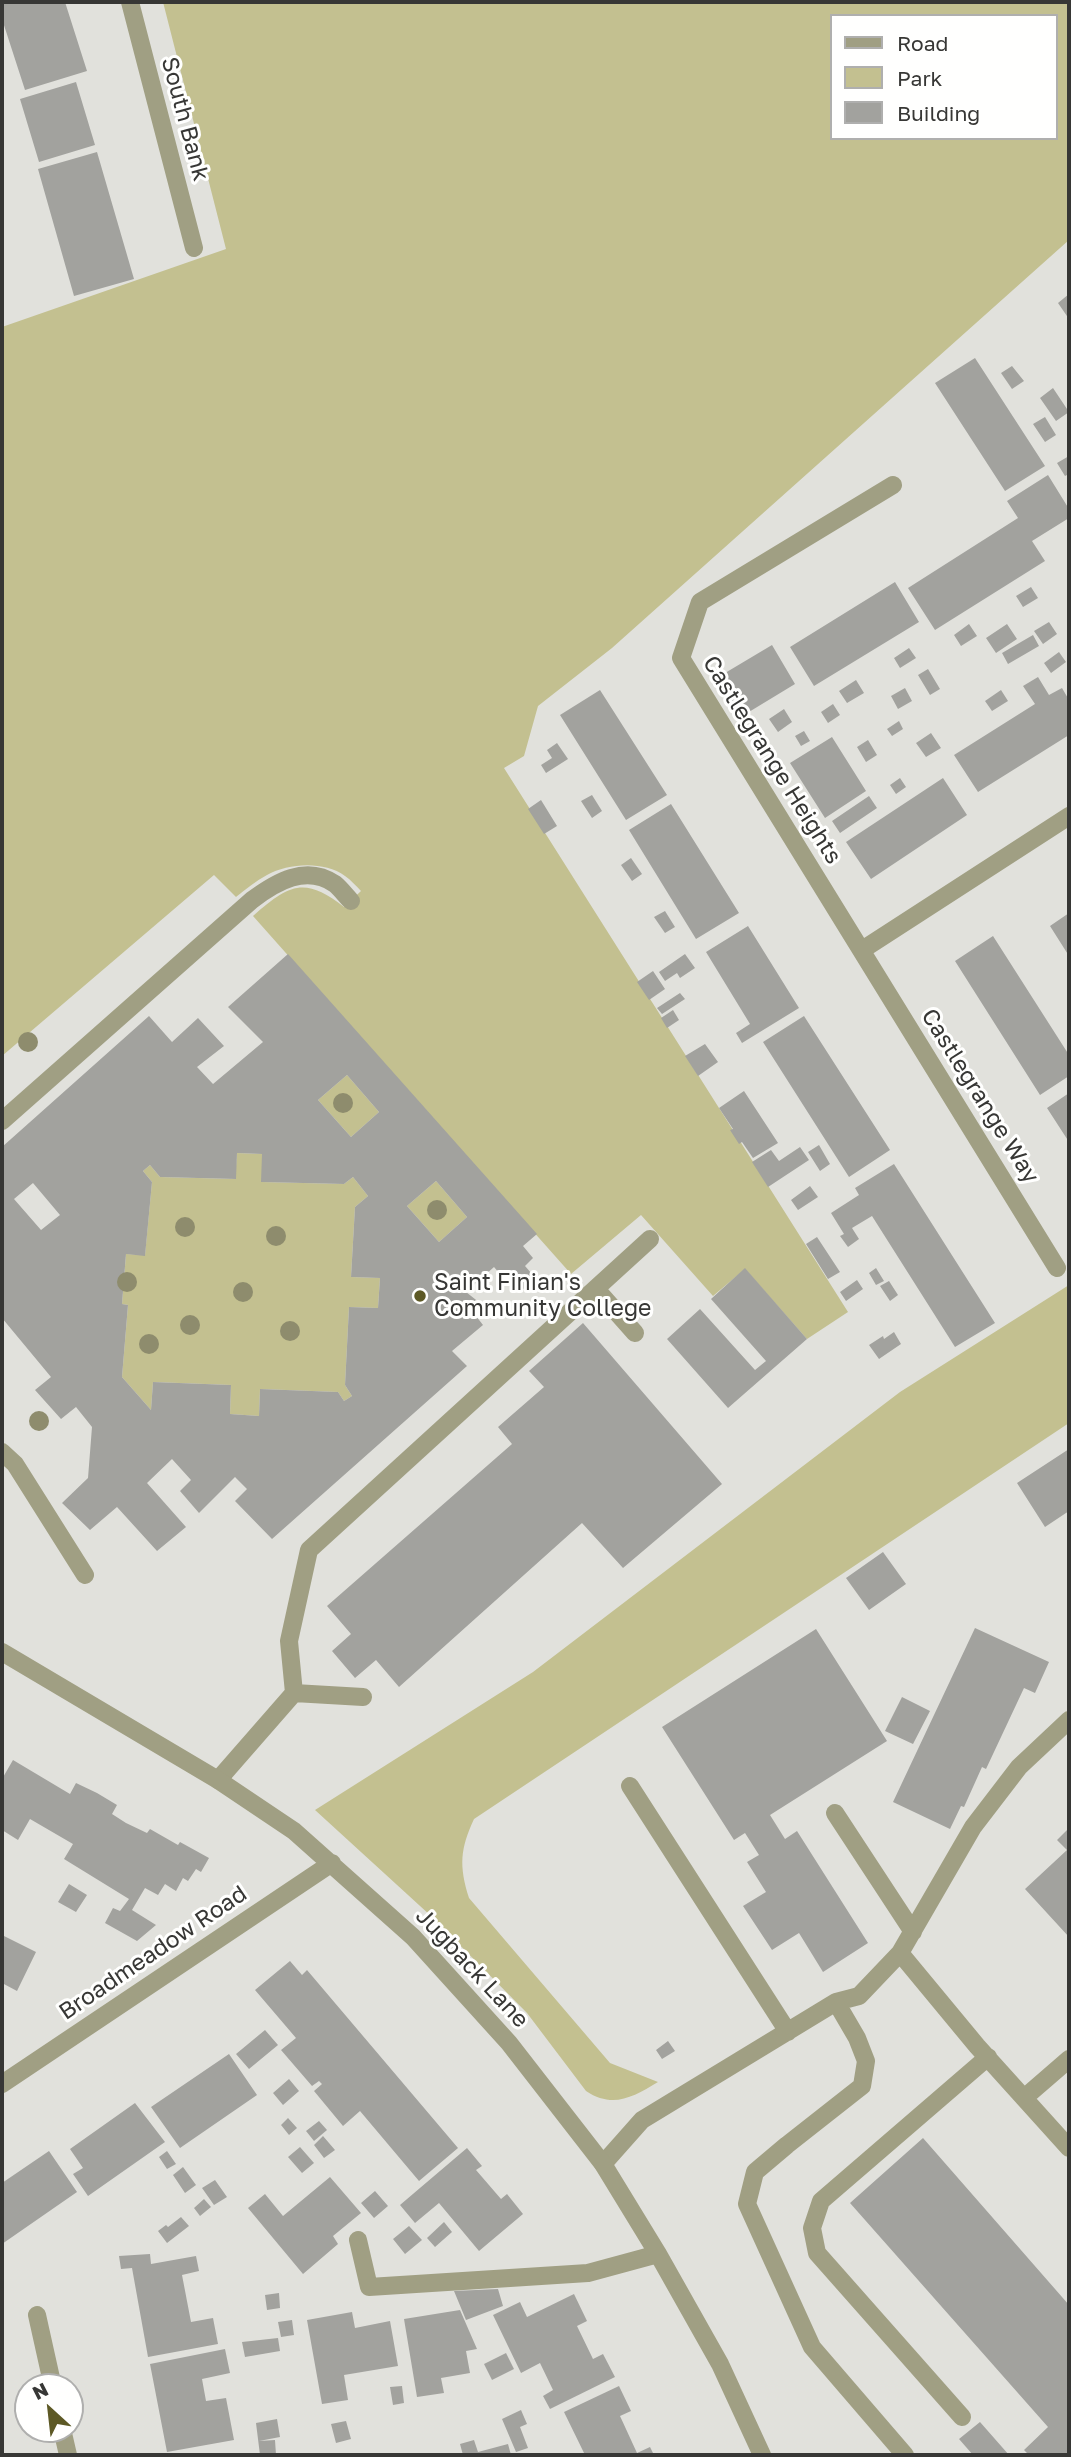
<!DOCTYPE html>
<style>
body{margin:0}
#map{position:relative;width:1071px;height:2457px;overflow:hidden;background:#e1e1dc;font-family:"Golos Text",sans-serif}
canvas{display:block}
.frame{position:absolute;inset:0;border:4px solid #373735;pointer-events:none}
.legend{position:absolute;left:830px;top:14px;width:228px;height:126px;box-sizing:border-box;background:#fffffe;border:2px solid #afafae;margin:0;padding:9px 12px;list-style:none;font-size:21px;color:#373735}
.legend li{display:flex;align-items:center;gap:14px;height:35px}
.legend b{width:35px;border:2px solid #afafae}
.north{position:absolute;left:14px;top:2373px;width:70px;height:70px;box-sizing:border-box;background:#fffffe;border:2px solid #afafae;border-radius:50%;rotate:333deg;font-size:19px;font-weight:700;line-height:28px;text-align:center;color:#373735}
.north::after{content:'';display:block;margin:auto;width:24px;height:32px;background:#5d5925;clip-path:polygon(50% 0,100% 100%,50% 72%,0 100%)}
</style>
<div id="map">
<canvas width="1071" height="2457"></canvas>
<div class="frame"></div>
<ul class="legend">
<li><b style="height:9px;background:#a09f83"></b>Road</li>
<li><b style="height:19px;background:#c3c090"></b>Park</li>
<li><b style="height:19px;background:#a2a29e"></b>Building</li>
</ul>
<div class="north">N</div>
</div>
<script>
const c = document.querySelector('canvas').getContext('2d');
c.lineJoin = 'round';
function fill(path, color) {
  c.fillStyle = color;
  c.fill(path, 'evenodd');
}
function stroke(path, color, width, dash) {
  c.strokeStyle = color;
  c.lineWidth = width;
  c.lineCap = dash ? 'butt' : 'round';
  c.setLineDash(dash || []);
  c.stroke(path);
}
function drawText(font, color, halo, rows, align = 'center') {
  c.font = font + ' "Golos Text",sans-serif';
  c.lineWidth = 6;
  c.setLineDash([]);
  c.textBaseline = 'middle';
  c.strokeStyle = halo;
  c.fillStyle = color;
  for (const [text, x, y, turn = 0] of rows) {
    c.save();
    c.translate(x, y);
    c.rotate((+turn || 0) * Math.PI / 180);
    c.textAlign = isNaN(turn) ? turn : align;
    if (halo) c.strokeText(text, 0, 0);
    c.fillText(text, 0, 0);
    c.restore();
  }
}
fill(new Path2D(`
 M163,2H1069V240L612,648L538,706L524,756L504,768L848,1312L807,1339L745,1269L713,1296L641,1215L571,1274L253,916C289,884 305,876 344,907L361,891C356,886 351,880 345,876C324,861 289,863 267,875C256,881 246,889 236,897L214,875L2,1056V327L226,249ZM831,16H1055V138H831Z
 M347,1075L379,1112L351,1137L318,1100Z
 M237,1153L262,1154V1182L344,1184L353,1177L368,1196L355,1207L351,1277L380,1278L378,1308L349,1307L345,1385L352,1396L344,1401L338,1392L260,1389L259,1416L230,1414L231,1385L153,1382L151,1410L122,1377L128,1305L122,1304L126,1254L145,1255L152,1182L143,1171L150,1165L160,1177L235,1179Z
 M436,1181L467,1217L439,1242L407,1206Z
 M1069,1285V1423L474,1819C460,1849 459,1866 469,1898L610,2063L658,2082C633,2097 613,2109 586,2091L527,2013L431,1916L315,1810L533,1672L900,1392Z`), '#c3c090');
fill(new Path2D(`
 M2,2H65L87,71L25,90L2,19Z
 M76,82L95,145L39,162L20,99Z
 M97,152L134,279L74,296L38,169Z
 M1069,294V319L1058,303Z
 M975,358L1045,466L1005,491L935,383Z
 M1012,366L1024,381L1012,389L1001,373Z
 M1053,388L1069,412L1056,421L1040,398Z
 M1045,417L1056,435L1045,442L1033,424Z
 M1069,456V474L1065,476L1057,463Z
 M1048,475L1069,509V518L1032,541L1045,561L935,630L908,588L1018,518L1007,501Z
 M895,582L919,622L814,686L790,647Z
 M1031,587L1038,598L1023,607L1016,596Z
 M1049,622L1057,634L1043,644L1034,631Z
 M969,624L977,636L961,646L954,635Z
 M1007,624L1017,639L996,653L986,638Z
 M1033,635L1039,646L1008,664L1002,653Z
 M772,645L795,684L739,718L715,679Z
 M909,648L916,658L900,668L894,658Z
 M1059,652L1066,662L1051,673L1044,663Z
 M928,669L940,689L930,695L918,675Z
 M1038,677L1049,695L1062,688L1069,700V735L978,792L954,755L1035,704L1023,686Z
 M856,680L864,693L847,703L839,691Z
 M905,688L912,701L898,709L891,696Z
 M600,690L667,795L626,820L560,715Z
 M1001,690L1008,701L992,711L985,701Z
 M833,704L840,715L828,723L821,712Z
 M784,709L792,722L778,732L769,719Z
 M899,721L903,729L892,736L887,729Z
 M804,731L810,741L801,746L795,736Z
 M931,733L941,748L926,757L916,743Z
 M832,737L866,791L825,818L790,763Z
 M868,740L877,755L866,762L857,747Z
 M557,743L568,759L546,773L541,765L552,758L547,750Z
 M900,778L906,787L896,794L890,785Z
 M943,778L967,815L871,879L846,842Z
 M592,795L602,811L592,818L581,801Z
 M869,796L877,808L840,833L832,821Z
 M541,800L557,826L544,834L528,809Z
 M671,804L739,913L696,939L629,830Z
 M631,858L642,874L632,881L621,865Z
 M665,911L675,927L665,933L654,917Z
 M1069,913V956L1050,926Z
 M748,926L799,1008L742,1043L736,1033L750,1024L706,952Z
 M993,936L1069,1055V1076L1040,1095L955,961Z
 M288,954L537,1234L523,1246L533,1258L525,1266L539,1282L527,1293L512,1275L506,1281L494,1267L466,1292L485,1307L476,1316L483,1325L452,1351L467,1366L272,1539L235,1501L247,1489L235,1477L199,1513L180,1491L191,1480L172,1459L147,1483L186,1527L157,1551L117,1507L90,1530L62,1503L88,1478L92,1427L76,1407L61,1419L35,1390L51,1377L2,1318V1147L149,1016L172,1042L198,1018L224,1046L197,1067L213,1084L263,1042L228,1007ZM347,1075L379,1112L351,1137L318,1100ZM237,1153L262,1154L261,1182L344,1184L353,1177L368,1196L355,1207L351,1277L380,1278L378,1308L349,1307L345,1385L352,1396L344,1401L338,1392L260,1389L259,1416L230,1414L231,1385L153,1382L151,1410L122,1377L128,1305L122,1304L126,1254L145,1256L152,1182L143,1171L150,1165L160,1177L236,1179ZM436,1181L467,1217L439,1242L407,1206ZM33,1183L60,1215L41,1230L14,1199Z
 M685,954L695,968L680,978L677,973L665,981L659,972Z
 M653,971L665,989L649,1000L637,982Z
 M680,993L685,999L662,1014L657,1008Z
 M673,1010L679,1020L667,1028L661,1018Z
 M804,1016L890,1150L849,1177L763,1042Z
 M705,1044L718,1062L698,1076L685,1056Z
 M744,1091L778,1143L753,1158L742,1142L739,1144L730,1130L733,1129L719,1108Z
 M1069,1093V1142L1047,1108Z
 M819,1145L830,1164L820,1171L808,1152Z
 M800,1147L809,1160L768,1187L752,1162L771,1150L779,1161Z
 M894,1164L995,1323L955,1347L872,1216L852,1228L859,1239L848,1247L840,1236L844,1234L831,1213L859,1195L855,1188Z
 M810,1186L818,1197L798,1210L791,1200Z
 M817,1237L840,1272L828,1279L806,1244Z
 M745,1268L807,1339L728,1408L667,1339L700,1309L755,1370L766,1361L711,1299Z
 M876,1268L884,1281L876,1285L869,1273Z
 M857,1280L863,1289L846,1301L840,1292Z
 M889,1281L898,1295L890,1301L880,1286Z
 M583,1323L722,1484L623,1568L582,1523L399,1687L376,1660L355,1678L332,1651L351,1634L327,1606L512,1444L498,1427L544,1387L529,1371Z
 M894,1332L901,1344L879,1359L869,1345L883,1336L884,1339Z
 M1069,1449V1511L1045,1527L1017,1483Z
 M883,1552L906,1584L869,1610L846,1578Z
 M975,1628L1049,1662L1035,1693L1024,1688L986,1769L982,1767L964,1807L961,1806L950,1829L893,1802Z
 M816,1629L887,1741L770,1815L785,1839L797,1831L868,1943L823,1972L799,1933L772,1950L743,1906L766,1892L747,1862L759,1855L745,1833L734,1840L662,1727Z
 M902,1697L930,1711L913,1744L885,1731Z
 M13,1760L70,1794L76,1783L97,1793L117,1805L112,1814L126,1823L147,1833L150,1829L178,1845L180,1842L209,1858L201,1872L196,1869L188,1881L183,1878L176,1891L165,1884L158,1895L145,1888L132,1910L156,1925L137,1941L105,1923L113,1908L120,1911L129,1899L64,1859L73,1844L30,1819L18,1840L2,1830V1779Z
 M1069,1828V1937L1025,1889L1067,1850L1057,1840Z
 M69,1884L87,1895L76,1912L58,1902Z
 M2,1935L36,1952L17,1991L2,1983Z
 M290,1961L302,1975L307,1970L458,2148L419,2181L360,2111L343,2126L314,2091L322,2084L319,2081L312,2086L281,2050L296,2038L255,1990Z
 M265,2030L278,2045L249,2069L236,2054Z
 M668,2041L675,2051L662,2059L656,2050Z
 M229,2054L257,2095L180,2148L151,2107Z
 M289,2079L299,2091L283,2105L273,2093Z
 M135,2103L165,2142L88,2196L73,2174L83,2168L70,2149Z
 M288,2118L297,2128L289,2135L281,2125Z
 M319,2121L327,2130L314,2141L306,2131Z
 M323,2136L335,2150L324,2158L314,2145Z
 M923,2138L1069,2305V2455H1029L1024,2450L1048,2427L850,2203Z
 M300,2147L314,2163L302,2173L288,2157Z
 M467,2148L482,2166L476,2170L501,2199L507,2194L523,2214L479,2251L439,2203L415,2223L400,2205Z
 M49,2151L77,2192L2,2244V2183Z
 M167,2151L176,2164L167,2169L159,2157Z
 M183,2167L196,2185L185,2193L173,2175Z
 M330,2177L361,2213L333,2236L338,2244L303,2274L248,2208L265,2194L283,2216Z
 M215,2180L227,2197L214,2205L202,2188Z
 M375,2191L388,2206L374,2218L361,2203Z
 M204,2199L211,2207L200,2216L194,2208Z
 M181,2217L189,2226L167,2243L158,2231L166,2225L168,2227Z
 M444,2222L452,2232L435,2247L427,2238Z
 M409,2226L422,2240L405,2254L393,2239Z
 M150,2254L151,2264L196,2256L199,2271L182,2275L191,2322L213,2318L218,2344L148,2357L132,2268L121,2269L119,2256Z
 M498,2289L503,2306L466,2320L454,2291Z
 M279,2293L280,2308L267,2310L265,2295Z
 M574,2294L587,2321L577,2326L593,2359L603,2354L615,2377L550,2409L543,2396L553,2390L540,2363L521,2373L493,2315L520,2302L527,2317Z
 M460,2310L477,2349L466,2351L470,2373L441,2378L444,2393L417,2397L404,2319Z
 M352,2312L355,2328L390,2321L398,2366L344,2375L348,2400L322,2404L307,2320Z
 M292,2320L294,2335L281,2337L278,2322Z
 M278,2338L280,2351L245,2357L242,2342Z
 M225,2349L230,2373L202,2379L206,2401L226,2398L234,2440L167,2452L150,2364Z
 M506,2353L514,2369L492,2380L484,2364Z
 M402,2386L404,2403L393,2405L390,2387Z
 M619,2386L631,2411L620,2416L637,2453L650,2447L654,2455H585L564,2412Z
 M521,2410L527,2424L520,2427L528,2448L516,2452L502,2419Z
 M277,2419L280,2437L259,2441L275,2440L276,2455H260L256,2423Z
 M346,2421L351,2439L336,2443L331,2424Z
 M980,2422L1009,2455H973L959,2439Z
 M474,2440L478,2452L508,2444L511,2455H463L460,2444Z`), '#a2a29e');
stroke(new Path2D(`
 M2,1121L252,900C276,882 306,864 335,884C341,889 346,896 351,901
 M596,1289L635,1333
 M2,1452L15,1464L85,1575
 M363,1697L294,1693L289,1641L309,1550L650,1239
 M218,1780L294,1693
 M630,1786L788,2032
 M835,1813L913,1932
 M900,1953L977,2046L1069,2148
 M836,2002L857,2038L866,2061L862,2086L787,2145L755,2172L747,2204L812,2347L905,2455
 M1024,2098L1069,2059
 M603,2164L642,2120L836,2002L859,1996L900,1953L973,1827L1019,1767L1069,1720
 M962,2417L817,2253L812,2228L821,2201L988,2057`), '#a09f83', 18);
stroke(new Path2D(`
 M130,2L194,248
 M893,485L700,602L681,658L1057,1268
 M862,950L1069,816
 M2,1652L218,1780L294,1831L413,1937L509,2043L603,2164L658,2254L720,2364L762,2455
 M2,2084L332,1863
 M358,2240L369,2287L588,2273L658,2254
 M37,2315L53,2387
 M62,2429L68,2455`), '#a09f83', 18);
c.fillStyle = '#8e8c6d';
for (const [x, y] of [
 [28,1042],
 [343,1103],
 [437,1210],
 [185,1227],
 [276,1236],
 [127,1282],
 [243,1292],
 [190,1325],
 [290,1331],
 [149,1344],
 [39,1421]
]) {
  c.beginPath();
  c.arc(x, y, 10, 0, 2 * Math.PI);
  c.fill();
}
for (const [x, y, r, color] of [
 [420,1296,7,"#5d5925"]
]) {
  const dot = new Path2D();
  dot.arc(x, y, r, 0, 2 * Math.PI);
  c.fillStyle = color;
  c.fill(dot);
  stroke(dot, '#fffffe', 2.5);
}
drawText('23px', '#373735', '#fffffe', [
 ["South Bank",185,119,75],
 ["Castlegrange Heights",772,760,58],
 ["Castlegrange Way",980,1096,58],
 ["Broadmeadow Road",153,1953,-34],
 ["Jugback Lane",472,1968,47]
]);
drawText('23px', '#373735', '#fffffe', [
 ["Saint Finian's",434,1283],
 ["Community College",434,1309]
], 'left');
</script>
